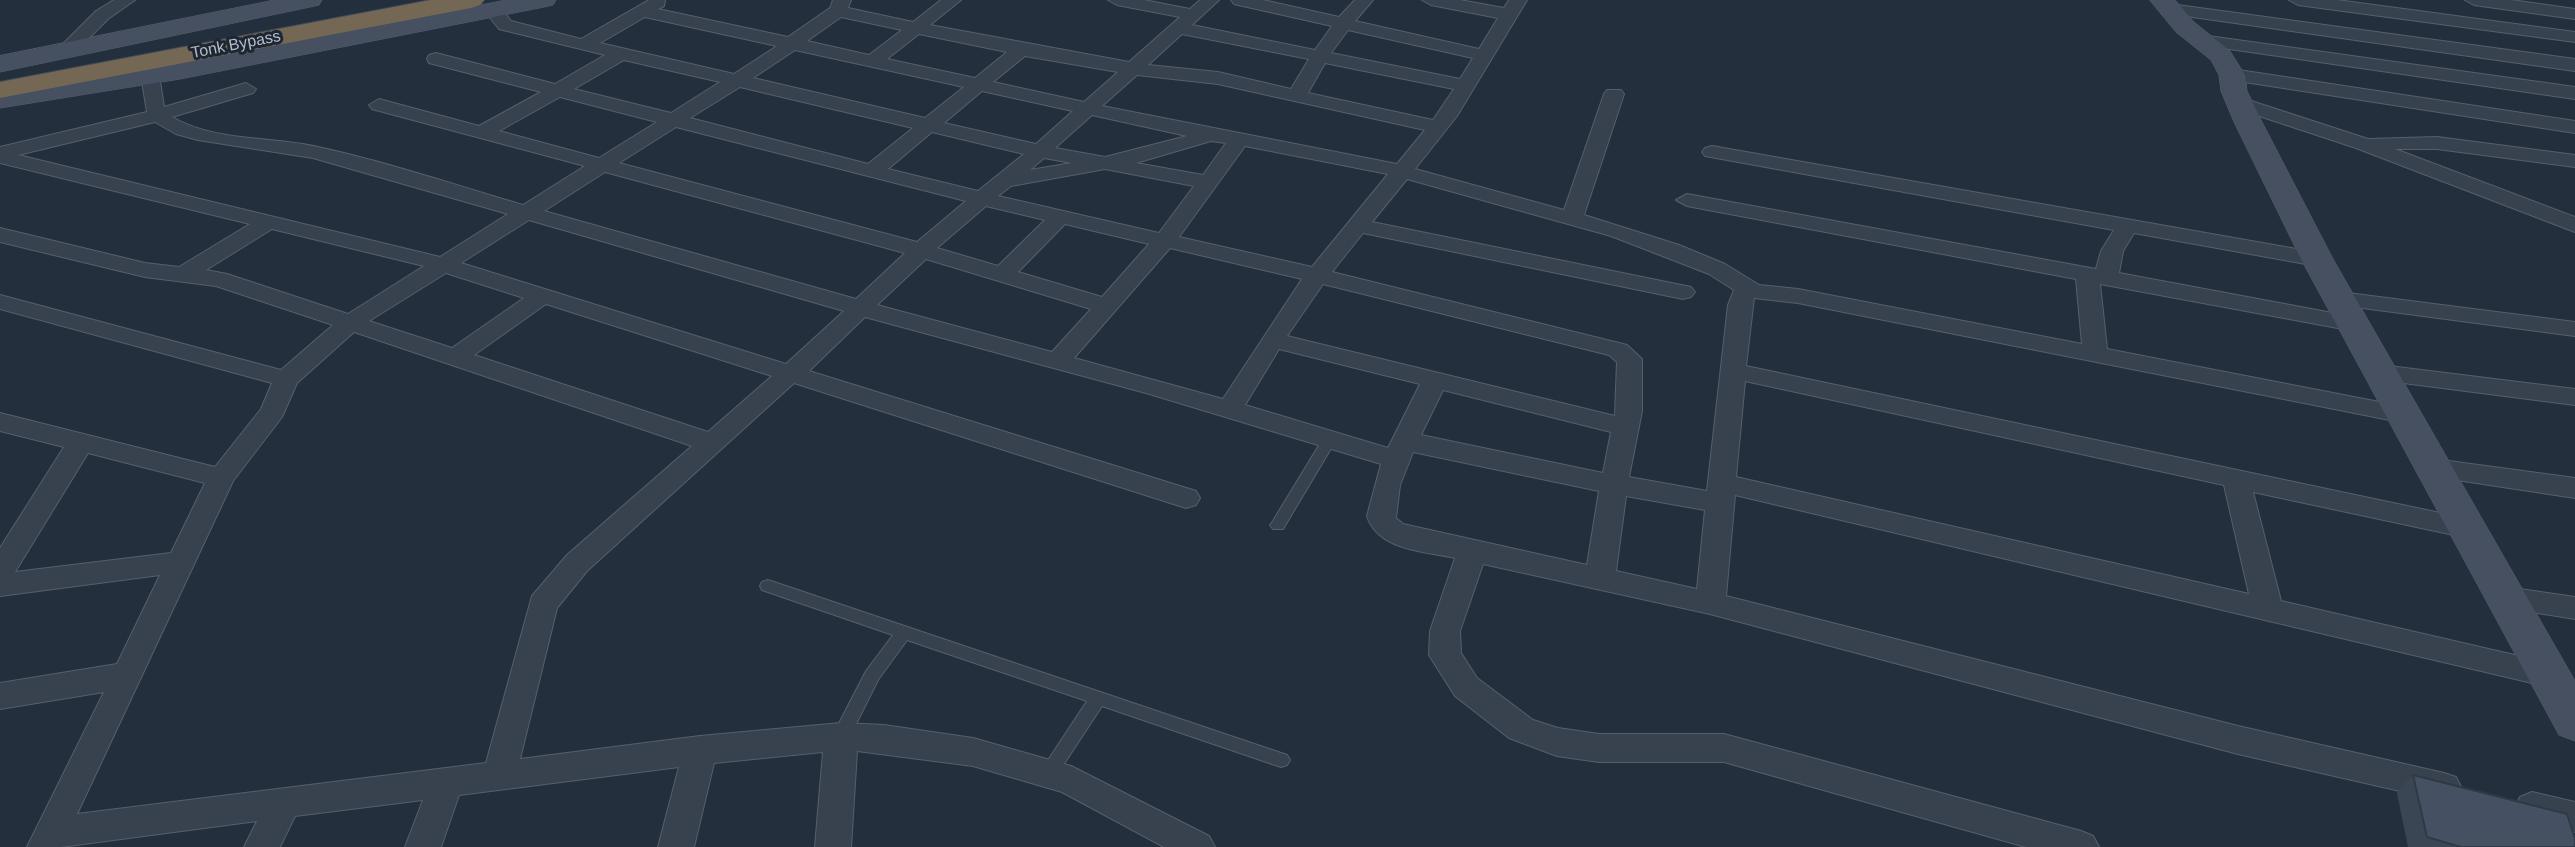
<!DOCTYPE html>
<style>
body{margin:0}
canvas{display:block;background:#242f3e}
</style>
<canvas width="2575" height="847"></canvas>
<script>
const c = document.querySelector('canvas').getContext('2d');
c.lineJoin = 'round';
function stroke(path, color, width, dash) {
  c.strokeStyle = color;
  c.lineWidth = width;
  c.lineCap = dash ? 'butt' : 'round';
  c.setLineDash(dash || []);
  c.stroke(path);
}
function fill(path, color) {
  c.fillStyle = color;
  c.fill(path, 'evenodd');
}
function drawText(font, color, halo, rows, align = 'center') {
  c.font = font + ' Helvetica,sans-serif';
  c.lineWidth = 6;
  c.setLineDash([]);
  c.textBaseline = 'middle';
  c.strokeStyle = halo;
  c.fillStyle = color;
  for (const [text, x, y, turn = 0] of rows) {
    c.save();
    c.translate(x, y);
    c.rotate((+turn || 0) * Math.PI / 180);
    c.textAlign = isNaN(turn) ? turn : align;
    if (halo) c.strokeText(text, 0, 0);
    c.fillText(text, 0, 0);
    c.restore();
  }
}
const lane = new Path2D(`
 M1329,435L1336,440L1283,529H1273L1270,525L1273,521L1324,437Z
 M768,580L1281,753L1287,755L1290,760L1287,765L1281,767L1102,706L1054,779L1048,782L1042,779L1039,774L1087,701L907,640L878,680L847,742L841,744L835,742L832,737L866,671L893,635L762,590L760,586L762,582Z`);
const street = new Path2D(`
 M114,0H135L108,19L73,54H61L58,50L61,46L96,11Z
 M649,0H665L664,6L658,9L788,37L830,8L833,0H851L848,8L913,22L941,0H961L930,25L1129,62L1180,17L1117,5L1108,0H1144L1190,9L1200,0H1219L1192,25L1315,50L1332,26L1234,4L1231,0H1263L1339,17L1355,0H1373L1355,21L1479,49L1498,18L1431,5L1422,0H1460L1504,8L1509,0H1527L1457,116L1415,169L1564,210L1604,94L1607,90H1621L1624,94L1584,215L1679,245L1725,264L1759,285L1798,289L2082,344L2076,279L1687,206L1676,200L1687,194L2096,269L2101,251L2114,230L1705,156L1702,152L1705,148L1712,146L2325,254L2328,259L2317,266L2134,233L2123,251L2119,273L2354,317L2363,319L2366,324L2363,329L2354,331L2100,284L2107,349L2405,407L2414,409L2418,415L2414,421L2405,423L1798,303L1754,298L1746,366L2478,521L2482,528L2478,535L2468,538L2253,492L2281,601L2549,663L2560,666L2565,675L2560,684L2549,687L1735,495L1726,596L2238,726L2444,773L2456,777L2461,787L2456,797L2444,801L2238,754L1710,614L1483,564L1460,631L1461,653L1477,678L1533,720L1558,728L1599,734H1724L2081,831L2093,836L2099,847H2026L1724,762H1599L1557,756L1509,738L1455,696L1429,655L1430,631L1455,558C1425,551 1378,551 1367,516L1381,464L1146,393L865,317L809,371L1196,491L1200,498L1196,505L1186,508L794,383L587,571L557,608L520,759L700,736L841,723L884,725L973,738L1071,766L1209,836L1215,847H1164L1062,792L973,766L857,751L851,847H815L823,752L714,763L694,847H658L679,767L459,795L441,847H405L423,800L295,816L280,847H244L257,821L61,847H27L104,692L0,709V683L117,664L160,575L0,596V548L64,447L0,431V413L215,467L261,409L272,383L0,309V295L281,370L333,325L216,286L145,277L0,242V228L145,263L179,267L250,224L0,163V147L147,112L141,75L150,69L159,75L164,107L246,83L256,89L253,93L172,117C215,142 270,136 318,147C387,162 455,185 523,205L585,166L372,109L369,105L379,99L479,126L541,92L429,63L427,59L429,55L436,53L555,84L605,55L499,29L484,10L487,6H499L511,21L581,39ZM645,17L777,46L734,74L600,43ZM841,17L902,30L869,55L807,41ZM1348,30L1473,58L1460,79L1331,53ZM919,34L1007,52L975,78L887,59ZM1182,34L1309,59L1291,89L1218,72L1148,65ZM795,50L964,87L925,118L753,78ZM1025,56L1118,72L1084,102L993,82ZM624,60L720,82L671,113L574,89ZM1325,63L1454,89L1433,120L1308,93ZM1137,75L1218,84L1425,130L1397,164L1102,106ZM740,87L913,128L868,164L690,118ZM982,91L1073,111L1036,144L944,123ZM560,97L657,122L599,158L499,131ZM1092,115L1187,136L1105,157L1055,148ZM155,122L176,134L198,140L313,158L508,214L440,257L18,155ZM676,127L966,201L917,242L619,163ZM932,132L1024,154L978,191L888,169ZM1211,141L1226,143L1203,175L1136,163ZM1245,146L1388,174L1312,267L1179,237ZM1044,158L1072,163L1030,170ZM1105,169L1194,186L1159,233L998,196L1011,186ZM605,172L905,253L856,299L544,211ZM1407,179L1611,236L1709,274L1734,290L1728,305L1707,491L1629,477L1642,411V359L1627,345L1332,272L1363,233L1683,299L1691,297L1695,292L1691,287L1372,222ZM986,206L1045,220L998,266L937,248ZM529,220L844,311L786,364L461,263ZM1065,224L1149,244L1102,297L1018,272ZM272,229L424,266L348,314L227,274L206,270ZM1170,248L1302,279L1223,399L1074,358ZM926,259L1091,309L1052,352L877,305ZM446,273L524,298L452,348L369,321ZM1323,284L1609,355L1617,362L1615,416L1287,336ZM546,304L772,376L708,432L474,355ZM354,332L692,446L567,555L532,596L486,763L77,814L233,481L282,417L297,383ZM1279,349L1420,384L1388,448L1245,405ZM1745,381L2224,485L2249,594L1736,477ZM1443,390L1611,432L1603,473L1421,435ZM1413,452L1599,491L1587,565L1403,524L1396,518L1400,485ZM88,453L205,483L171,553L15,572ZM1626,496L1705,510L1697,589L1616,571Z
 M2289,0H2337L2575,32V42L2298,5Z
 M2465,0H2511L2575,9V19L2474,5Z
 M2170,4L2575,59V71L2164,13L2161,9L2164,5Z
 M2201,35L2575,87V99L2195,44L2192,40L2195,36Z
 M2232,69L2575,121V133L2225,79L2223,75Z
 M2239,97L2368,139L2437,137L2575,155V167L2437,149H2395L2575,217V232L2356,148L2232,107L2229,103L2232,99Z
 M2340,292L2575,322V336L2332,304L2328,299L2332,294Z
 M2381,365L2575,389V405L2372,379L2368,373L2372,367Z
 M2434,459L2575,478V498L2424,475L2420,468L2424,461Z
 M2506,587L2575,597V619L2495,606L2491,598L2495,590Z
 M2532,792L2575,802V832L2520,817L2515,807L2520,797Z`);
const secondary = new Path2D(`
 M275,0H322L319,5L310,7L0,72V56Z
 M507,0H556L553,5L544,7L180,79L0,108V92L180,63Z
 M2150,0H2175L2194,22L2230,51L2245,75L2247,91L2262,122L2333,259L2575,681V741L2559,735L2301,259L2234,122L2221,91L2219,75L2211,60L2176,32Z`);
const highway = new Path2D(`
 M431,0H484L480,5L471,8L0,98V82Z`);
stroke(lane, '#565f6c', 2);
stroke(street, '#565f6c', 2);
stroke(secondary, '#565f6c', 1);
stroke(highway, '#434c59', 2);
fill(lane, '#38414e');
fill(street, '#38414e');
fill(secondary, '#465061');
fill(highway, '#746855');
fill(new Path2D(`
 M2413,775L2575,847H2408L2397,793Z`), '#3b4654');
const building = new Path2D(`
 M2413,775L2567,814L2575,839V847H2461L2427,837Z`);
fill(building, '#455162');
stroke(building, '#303945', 2);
drawText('16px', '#b4bcc9', '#1d2633', [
 ["Tonk Bypass",236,45,-11]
]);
</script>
